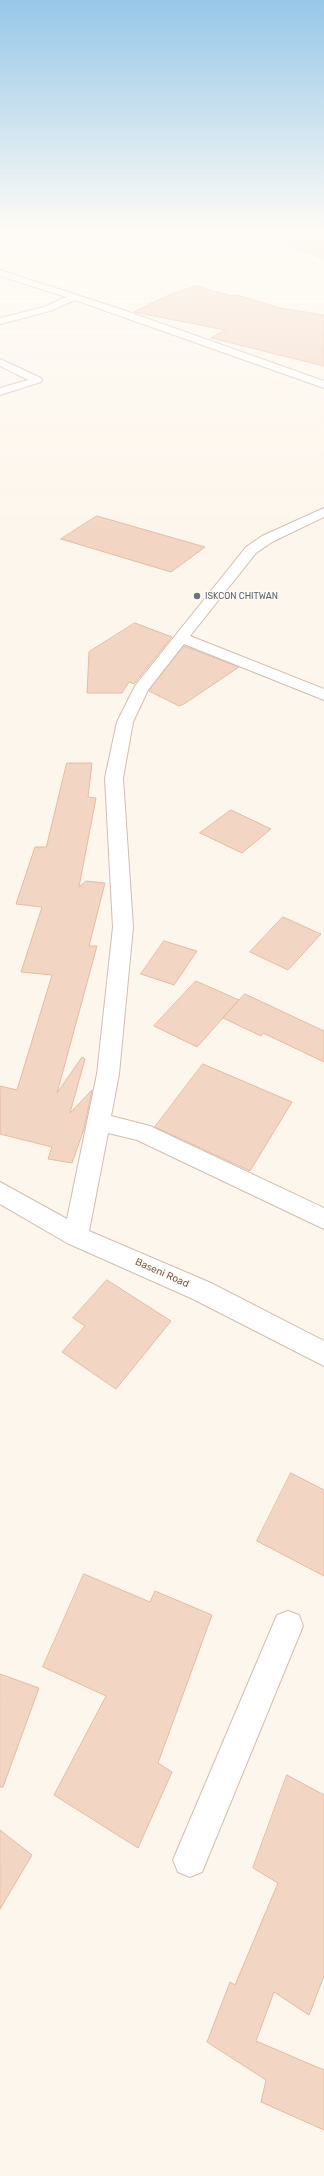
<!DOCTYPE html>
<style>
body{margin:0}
canvas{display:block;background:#fdf6ec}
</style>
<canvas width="324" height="2176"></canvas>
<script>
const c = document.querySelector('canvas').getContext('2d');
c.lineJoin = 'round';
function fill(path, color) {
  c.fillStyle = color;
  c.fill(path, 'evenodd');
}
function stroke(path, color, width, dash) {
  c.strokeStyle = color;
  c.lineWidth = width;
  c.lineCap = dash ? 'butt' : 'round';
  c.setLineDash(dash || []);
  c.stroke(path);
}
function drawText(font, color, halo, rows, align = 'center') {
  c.font = font + ' Rubik,sans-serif';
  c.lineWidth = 3;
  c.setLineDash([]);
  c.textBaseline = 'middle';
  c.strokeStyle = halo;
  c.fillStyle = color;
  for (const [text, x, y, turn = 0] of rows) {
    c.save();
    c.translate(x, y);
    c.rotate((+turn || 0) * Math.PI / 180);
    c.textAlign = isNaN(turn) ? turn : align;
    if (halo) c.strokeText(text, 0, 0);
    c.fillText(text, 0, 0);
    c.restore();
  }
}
const building = new Path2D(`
 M255,231H324V259L255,233Z
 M197,286L232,296L237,295L280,308L324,315V366L211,338L225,330L134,312L169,295Z
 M97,516L205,547L171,572L61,539Z
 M135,623L172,637L134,684L129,682L122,693H87L89,652Z
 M184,646L239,667L184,704L179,706L149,691Z
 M67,763H92L88,797L96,798L79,887L86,881L105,883L89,946H97L57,1093L82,1057L85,1059L70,1113L92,1090L84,1129L72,1163L48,1159L52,1147L0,1134V1086L17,1090L52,975L21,972L42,907L16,904L35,847H46Z
 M231,810L271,829L242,853L200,833Z
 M283,917L321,934L288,970L250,952Z
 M164,941L197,951L174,985L141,974Z
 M196,981L239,1000L197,1047L154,1026Z
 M245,994L324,1031V1062L263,1033L261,1036L223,1018Z
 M203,1064L292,1102L250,1171L155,1127Z
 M107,1280L171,1321L116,1389L62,1352L85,1326L73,1318Z
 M291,1473L324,1490V1576L257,1541Z
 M84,1574L150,1602L155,1591L212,1615L158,1763L172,1772L138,1848L54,1795L106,1696L43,1667Z
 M0,1674L39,1688L3,1787H0Z
 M287,1775L324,1795V1976L309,2015L274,1992L256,2041L324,2070V2130L261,2102L266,2080L207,2042L230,1982L235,1985L278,1883L253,1868Z
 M0,1830L32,1855L0,1909Z`);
fill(building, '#f3d5c3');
stroke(building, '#e6bba3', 1);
const minor = new Path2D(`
 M0,270L126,311L324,381V388L75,300L50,311L0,324V318L44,307L66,297L0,276Z
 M0,359L41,378L42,380L41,382L0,395V388L28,380L0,366Z
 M324,508V517L272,542L256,553L190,636L324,689V700L184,644L148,690L133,722L123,778L133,927L119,1074L111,1116L150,1126L324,1208V1229L137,1140L108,1133L89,1231L211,1283L324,1341V1366L193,1299L67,1243L0,1204V1182L67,1219L97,1074L113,927L105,778L117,722L135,686L246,547L262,536Z
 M288,1611L299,1615L303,1626L202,1872L190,1877L178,1872L173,1860L277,1615Z`);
stroke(minor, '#d1beb0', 2);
fill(minor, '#fff');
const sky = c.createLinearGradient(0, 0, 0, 535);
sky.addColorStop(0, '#97c7e8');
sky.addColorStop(0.43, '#fefbf6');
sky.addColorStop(1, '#fefbf600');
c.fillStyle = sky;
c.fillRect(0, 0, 324, 535);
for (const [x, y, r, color] of [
 [197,596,4,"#6b7280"]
]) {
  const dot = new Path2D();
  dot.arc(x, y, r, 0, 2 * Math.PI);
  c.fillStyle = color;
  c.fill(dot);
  stroke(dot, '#fffaf3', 1.5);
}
drawText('9px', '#5b616d', '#fffaf3', [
 ["ISKCON CHITWAN",205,596]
], 'left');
drawText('10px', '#7a5c4d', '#fffaf3', [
 ["Baseni Road",162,1273,24]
]);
</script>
